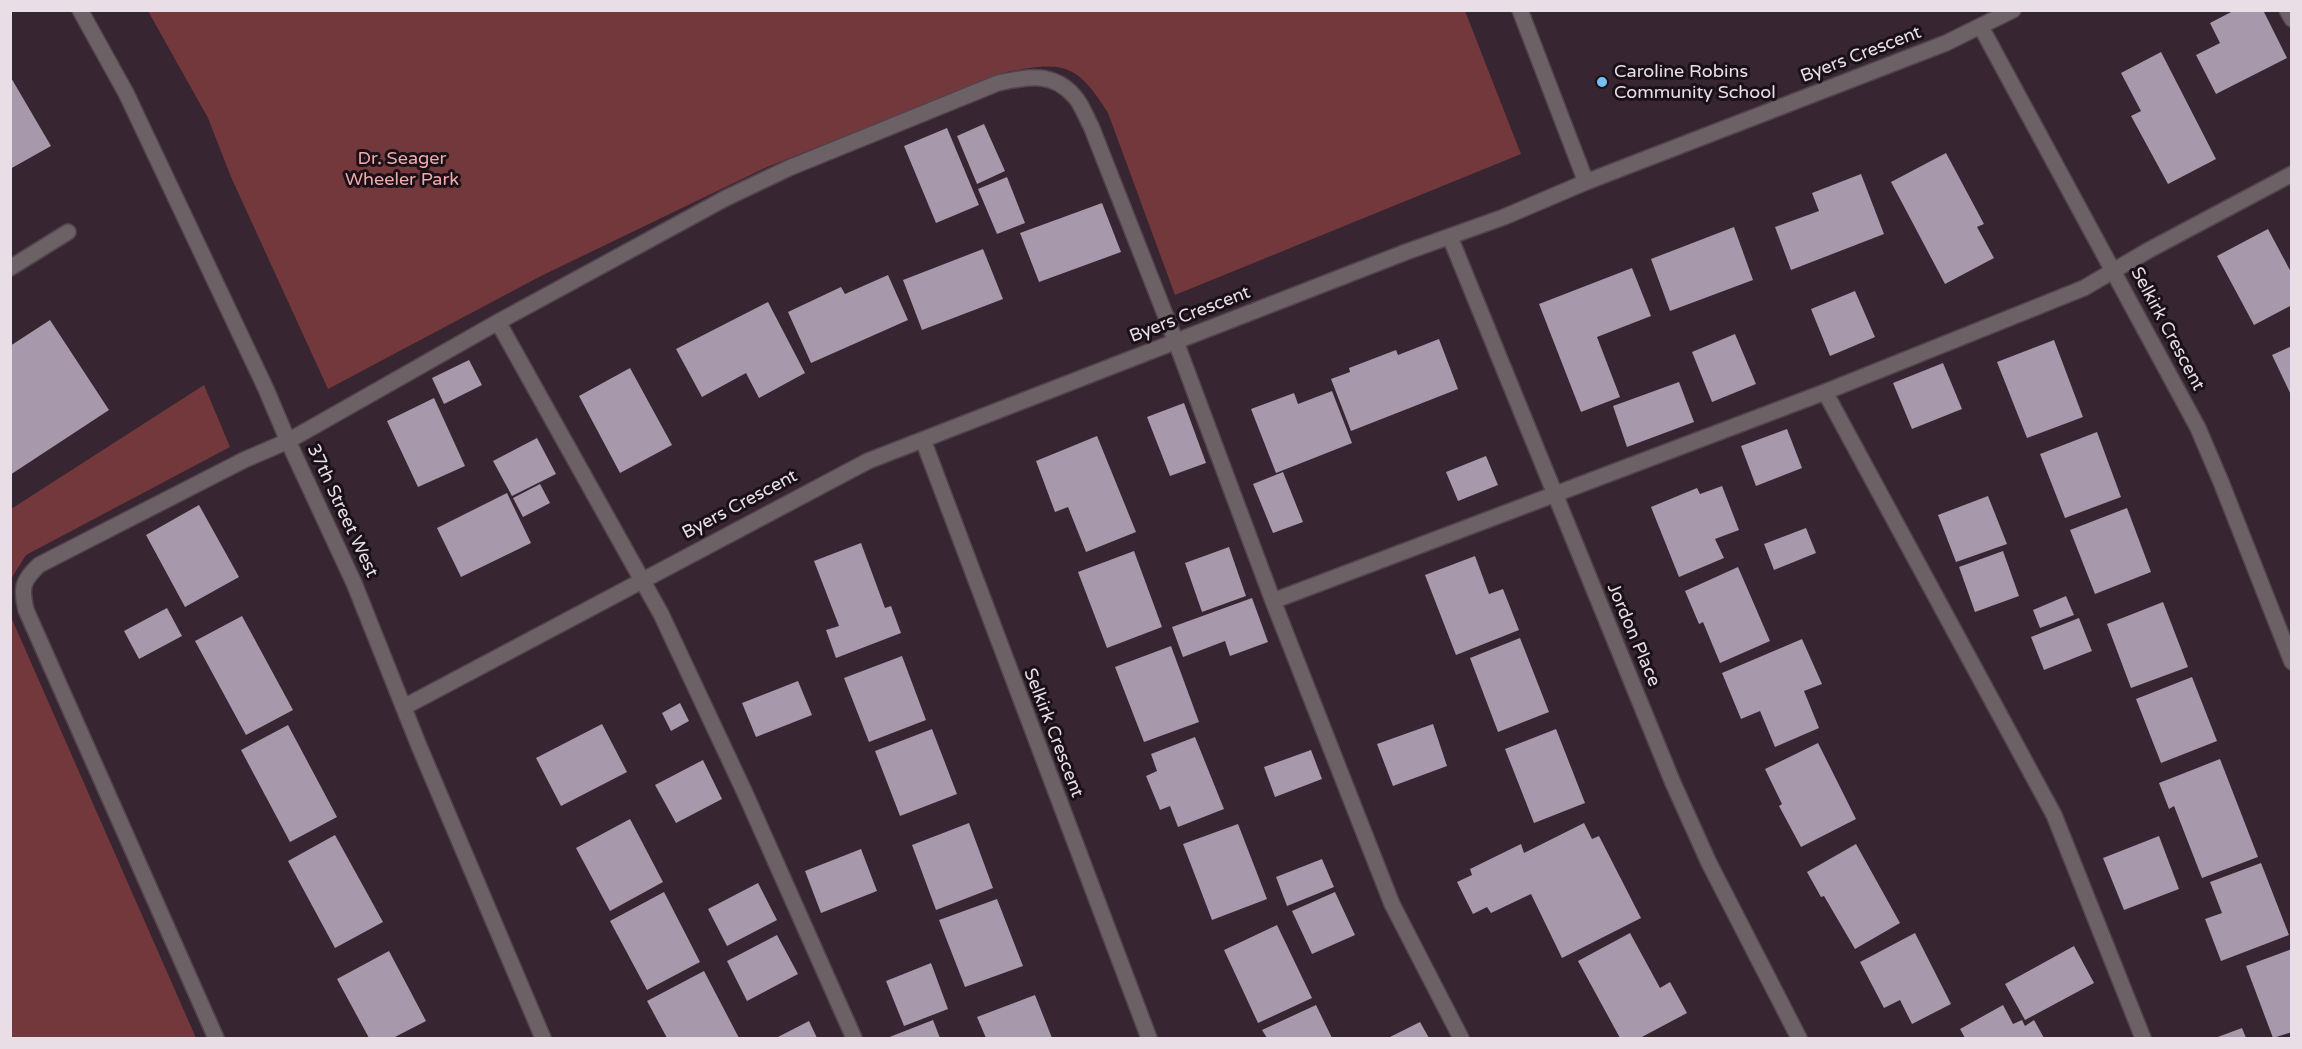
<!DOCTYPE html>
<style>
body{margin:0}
#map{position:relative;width:2302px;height:1049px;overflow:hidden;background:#372531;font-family:"Varela Round",sans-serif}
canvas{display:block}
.frame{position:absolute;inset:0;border:12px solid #e9dee5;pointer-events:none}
</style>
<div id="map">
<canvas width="2302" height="1049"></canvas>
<div class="frame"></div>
</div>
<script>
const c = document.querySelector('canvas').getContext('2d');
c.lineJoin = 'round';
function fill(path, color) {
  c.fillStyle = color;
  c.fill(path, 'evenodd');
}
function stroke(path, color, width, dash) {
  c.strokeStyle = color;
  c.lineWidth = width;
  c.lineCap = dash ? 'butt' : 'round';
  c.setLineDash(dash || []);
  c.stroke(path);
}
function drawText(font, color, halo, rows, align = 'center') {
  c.font = font + ' "Varela Round",sans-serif';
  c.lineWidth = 6;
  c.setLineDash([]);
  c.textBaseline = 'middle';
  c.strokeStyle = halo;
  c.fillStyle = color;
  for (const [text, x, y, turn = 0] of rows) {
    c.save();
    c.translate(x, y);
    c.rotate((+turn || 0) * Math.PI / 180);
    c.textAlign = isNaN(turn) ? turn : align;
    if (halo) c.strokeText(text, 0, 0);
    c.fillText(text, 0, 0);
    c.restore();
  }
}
fill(new Path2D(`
 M148,11H1465L1521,154L1175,295L1108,113C1077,63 1063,61 1007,72L767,167L541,276L328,389L231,177L208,118Z
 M204,385L230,447L26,555L11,579V509Z
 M11,617L196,1038H11Z`), '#73383b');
fill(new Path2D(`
 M2235,10H2263L2287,58L2216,94L2196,55L2220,43L2210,23Z
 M2161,52L2216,159L2168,184L2131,116L2141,111L2121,73Z
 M10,76L51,146L10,169Z
 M984,124L1005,171L977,184L957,136Z
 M947,128L979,205L936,223L904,146Z
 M1946,153L1984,224L1977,227L1994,258L1945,284L1891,182Z
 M1861,174L1884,234L1791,270L1775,227L1819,211L1812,193Z
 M1007,177L1025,223L997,234L978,189Z
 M1102,203L1121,252L1039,282L1020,233Z
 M1734,227L1753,280L1670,311L1651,259Z
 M2268,229L2292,274V305L2254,325L2217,256Z
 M983,249L1003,299L922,330L903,280Z
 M1632,268L1651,316L1597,337L1620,397L1581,412L1539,304Z
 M888,275L908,320L811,363L788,312L841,287L845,294Z
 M1855,291L1875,337L1830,356L1811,309Z
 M768,302L805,373L759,398L746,373L702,397L676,349Z
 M50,320L109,410L10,475V346Z
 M1735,334L1756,384L1712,402L1692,352Z
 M1439,339L1458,389L1351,431L1331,379L1350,372L1349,368L1396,350L1398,355Z
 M2054,340L2083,417L2027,438L1997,362Z
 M2292,346V397L2272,355Z
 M469,360L482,385L444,404L432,378Z
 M1943,363L1962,409L1912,429L1893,383Z
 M630,368L672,445L620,473L579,396Z
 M1679,382L1694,422L1627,447L1613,406Z
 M1332,391L1352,443L1276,473L1251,409L1294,393L1298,404Z
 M434,398L465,466L418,487L387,421Z
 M1184,403L1206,463L1170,476L1147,417Z
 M1787,429L1802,468L1756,486L1741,446Z
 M2097,432L2121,497L2065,518L2040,454Z
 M1097,436L1136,532L1086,552L1068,507L1055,512L1036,461Z
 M537,438L556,474L512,496L493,461Z
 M1486,456L1498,485L1458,501L1446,472Z
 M1283,472L1303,522L1273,533L1253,484Z
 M540,484L550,503L523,517L513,498Z
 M1722,486L1739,530L1715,539L1724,558L1679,577L1651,507L1697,488L1700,494Z
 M507,493L531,543L461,577L437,528Z
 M1988,496L2007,544L1956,562L1938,515Z
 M199,505L239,577L185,607L146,535Z
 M2127,508L2151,572L2095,594L2070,530Z
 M1806,528L1816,553L1774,570L1764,544Z
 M861,543L885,608L891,606L901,633L836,658L826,630L839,626L814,561Z
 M1229,547L1246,596L1202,612L1185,563Z
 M1134,551L1162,627L1107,648L1078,572Z
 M2003,551L2019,596L1975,612L1959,567Z
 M1475,556L1489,594L1503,589L1519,630L1456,655L1425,575Z
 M1738,567L1770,641L1720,663L1703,622L1699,624L1685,591Z
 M2066,596L2074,615L2040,628L2033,610Z
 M1252,598L1268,642L1230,656L1225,641L1183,657L1172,627Z
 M2163,602L2188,667L2131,688L2107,624Z
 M167,608L182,636L139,659L124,631Z
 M242,616L293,710L246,735L195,641Z
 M2079,618L2092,651L2044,670L2031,637Z
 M1520,638L1549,712L1498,732L1470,658Z
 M1802,639L1822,684L1804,691L1819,728L1775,747L1760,711L1741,719L1722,673Z
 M1171,646L1199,722L1144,742L1115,667Z
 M902,656L926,720L869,742L844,678Z
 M2192,677L2217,741L2161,763L2136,699Z
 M798,681L812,715L756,737L742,703Z
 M680,703L689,721L671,731L662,713Z
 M602,724L627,772L561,806L536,758Z
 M1433,724L1447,766L1393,786L1377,744Z
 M288,725L337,817L290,842L241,750Z
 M932,729L957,794L900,816L875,751Z
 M1556,729L1585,803L1534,823L1505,749Z
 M1195,737L1224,809L1178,827L1170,806L1160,810L1146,776L1157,771L1151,754Z
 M1818,743L1856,819L1801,847L1779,806L1782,804L1765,769Z
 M1311,750L1322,779L1275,797L1264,767Z
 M2220,759L2258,857L2202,878L2174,806L2169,809L2159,783Z
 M703,760L722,799L676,823L655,785Z
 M630,819L663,882L610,911L576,848Z
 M969,823L993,888L936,910L912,845Z
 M1584,823L1592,839L1599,836L1641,918L1562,958L1531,894L1491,913L1487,907L1473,914L1457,882L1472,875L1470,869L1521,844L1524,853Z
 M1238,824L1267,899L1212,920L1183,844Z
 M335,835L383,922L335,948L288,861Z
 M2159,836L2179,889L2124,910L2103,858Z
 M1856,844L1900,923L1855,949L1824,896L1821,897L1807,872Z
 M861,849L877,891L821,913L805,871Z
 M1322,859L1334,887L1287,906L1276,877Z
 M2261,863L2289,935L2221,961L2205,919L2222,913L2210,882Z
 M758,883L777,920L727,946L708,909Z
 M664,892L700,962L647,990L610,921Z
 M1335,892L1355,935L1312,954L1292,911Z
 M997,899L1023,966L965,987L939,920Z
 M1277,925L1312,998L1258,1023L1224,950Z
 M1630,933L1660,988L1670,982L1687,1013L1640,1038H1620L1578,961Z
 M1915,933L1951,1004L1912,1024L1900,1000L1884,1008L1860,962Z
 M777,935L798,974L747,1001L727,961Z
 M2074,946L2094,983L2025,1020L2005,984Z
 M2292,949V1032L2273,1038L2246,966Z
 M389,951L426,1021L393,1038H369L337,979Z
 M931,963L948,1009L904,1026L886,981Z
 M704,971L739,1038H667L647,1001Z
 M1035,995L1052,1038H986L977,1017Z
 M1316,1005L1332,1038H1267L1262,1030Z
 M2003,1005L2013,1024L2022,1020L2025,1026L2034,1020L2044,1038H1965L1960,1029Z
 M933,1020L940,1038H887Z
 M809,1021L817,1038H776Z
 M1420,1022L1429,1038H1388Z
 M2242,1028L2246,1038H2215Z`), '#a798ac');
const minor = new Path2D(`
 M80,10L126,93L266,389L288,441L354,583L419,746L543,1038
 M1520,10L1586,182
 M2287,10L2292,19
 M1981,27L2198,428L2221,482L2292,662
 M1450,237L1673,783L1709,863L1799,1038
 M10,268L68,232
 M498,322L661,614L745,793L854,1038
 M1825,392L2054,815L2143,1038
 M923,440L1149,1038
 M1273,601L1825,392L2084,288L2149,250L2292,174
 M404,707L868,461L1406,252L1504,217L1586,182L1946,43L2013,10
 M216,1038L26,610C21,588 22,581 39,565L244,460L288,441L498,322L726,198L789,168L998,83C1027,77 1053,71 1075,97C1082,105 1086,117 1091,126L1176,342L1273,601L1392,904L1461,1038`);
stroke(minor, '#53434e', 18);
stroke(minor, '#6c6164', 15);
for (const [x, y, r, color] of [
 [1602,82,6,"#72c1f5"]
]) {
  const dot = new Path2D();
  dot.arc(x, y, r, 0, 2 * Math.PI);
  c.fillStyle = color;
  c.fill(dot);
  stroke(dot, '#191117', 2);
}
drawText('18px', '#e9dee5', '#191117', [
 ["Byers Crescent",1861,55,-21],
 ["Byers Crescent",1190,315,-21],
 ["Selkirk Crescent",2167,329,62],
 ["Byers Crescent",740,505,-28],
 ["37th Street West",342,511,65],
 ["Jordon Place",1633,635,67],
 ["Selkirk Crescent",1053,733,69]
]);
drawText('18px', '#e9dee5', '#191117', [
 ["Caroline Robins",1614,72],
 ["Community School",1614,93]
], 'left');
drawText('18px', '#f2aaab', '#191117', [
 ["Dr. Seager",402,159],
 ["Wheeler Park",402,180]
]);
</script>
